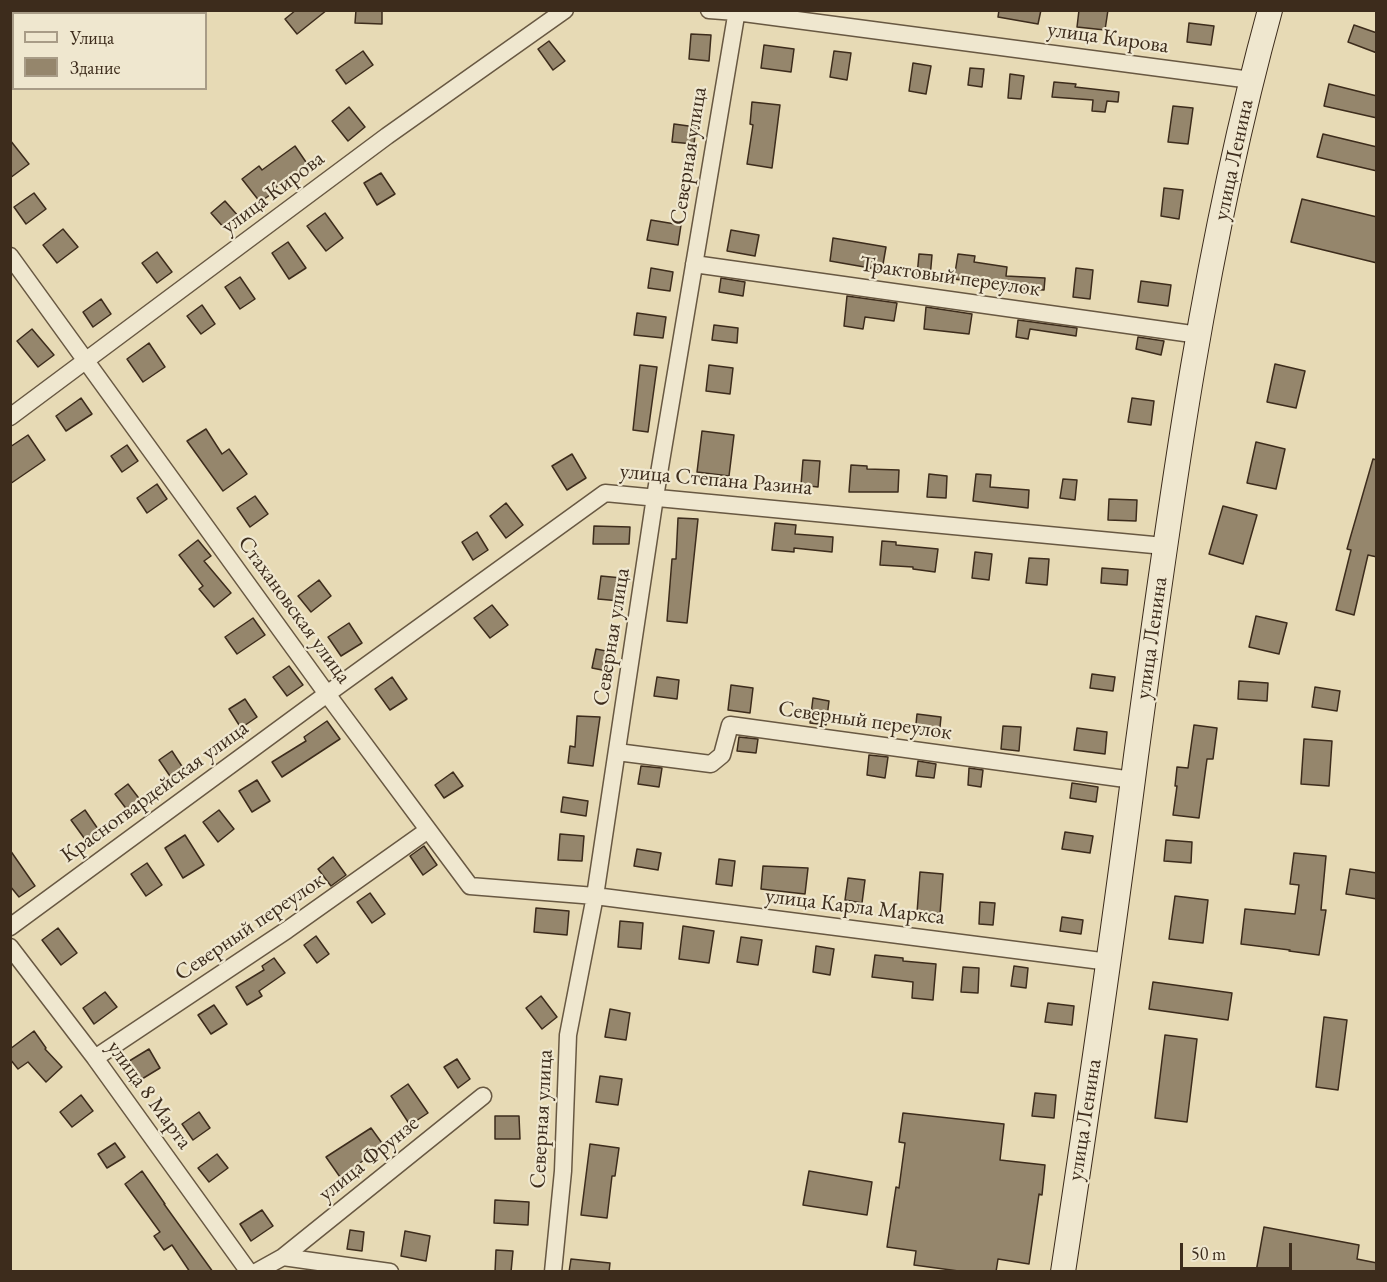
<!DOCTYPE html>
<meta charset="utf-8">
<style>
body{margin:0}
#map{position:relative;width:1387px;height:1282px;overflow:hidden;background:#e7dab5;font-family:"EB Garamond",serif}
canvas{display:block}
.frame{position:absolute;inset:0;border:12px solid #3d2c1c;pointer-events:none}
.legend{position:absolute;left:12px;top:12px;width:195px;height:78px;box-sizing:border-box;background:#efe7cf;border:2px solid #a89c87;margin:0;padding:8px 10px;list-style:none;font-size:18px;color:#3d2c1c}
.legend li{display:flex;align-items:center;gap:12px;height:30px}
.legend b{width:30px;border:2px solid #a89c87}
.scale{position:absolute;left:1180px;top:1243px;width:112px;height:27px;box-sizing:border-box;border:3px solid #3d2c1c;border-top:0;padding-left:8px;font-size:18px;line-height:21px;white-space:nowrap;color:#3d2c1c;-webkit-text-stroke:4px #efe7cf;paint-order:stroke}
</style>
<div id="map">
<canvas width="1387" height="1282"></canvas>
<div class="frame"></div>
<ul class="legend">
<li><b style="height:8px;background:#efe7cf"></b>Улица</li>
<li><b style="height:16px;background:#95866c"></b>Здание</li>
</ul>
<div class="scale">50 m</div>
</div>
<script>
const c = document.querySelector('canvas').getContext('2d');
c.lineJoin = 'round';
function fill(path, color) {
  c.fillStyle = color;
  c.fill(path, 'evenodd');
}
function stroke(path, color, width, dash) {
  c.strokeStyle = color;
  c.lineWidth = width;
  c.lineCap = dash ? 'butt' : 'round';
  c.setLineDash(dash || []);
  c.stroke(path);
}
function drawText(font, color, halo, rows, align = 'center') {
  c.font = font + ' "EB Garamond",serif';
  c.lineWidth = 4.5;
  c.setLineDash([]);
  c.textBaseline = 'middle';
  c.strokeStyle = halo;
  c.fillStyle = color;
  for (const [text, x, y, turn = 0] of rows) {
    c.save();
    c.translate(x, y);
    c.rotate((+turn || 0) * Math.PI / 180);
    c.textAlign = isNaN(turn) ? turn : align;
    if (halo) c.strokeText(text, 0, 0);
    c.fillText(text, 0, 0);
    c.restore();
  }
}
const building = new Path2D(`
 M296,10H327L297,34L285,19Z
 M356,10H382V24L355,23Z
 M999,10H1041L1038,24L998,17Z
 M1079,10H1108L1105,30L1077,27Z
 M1189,23L1214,26L1211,45L1187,42Z
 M1354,25L1377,33V53L1348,42Z
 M691,34L711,35L709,61L689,59Z
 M549,41L565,61L553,70L538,49Z
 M764,45L794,49L791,72L761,68Z
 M363,51L373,65L346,84L336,70Z
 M834,51L851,53L847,80L830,77Z
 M913,63L931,66L926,94L909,91Z
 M970,68L984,69L982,87L968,85Z
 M1010,74L1024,76L1021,99L1008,98Z
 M1054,82L1076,84L1075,87L1119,92L1118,102L1107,101L1105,112L1092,111L1093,100L1052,97Z
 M1329,84L1377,96V118L1324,106Z
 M752,102L780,105L772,168L747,164L753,125L750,124Z
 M1173,106L1193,108L1188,144L1168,142Z
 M349,107L365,127L348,141L332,121Z
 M674,124L696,127L694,144L672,142Z
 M1323,134L1377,147V171L1317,157Z
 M10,140L29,164L10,178Z
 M295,146L308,165L275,188L277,190L260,202L242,179L259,166L262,170Z
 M381,173L395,194L377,205L364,183Z
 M1164,188L1183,190L1179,219L1161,216Z
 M34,193L46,209L26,224L14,207Z
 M1302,199L1377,217V263L1291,242Z
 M225,201L239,217L225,229L211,213Z
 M325,213L343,238L326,251L307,226Z
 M651,220L681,225L678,245L647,240Z
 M63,229L78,247L57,263L43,245Z
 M731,230L759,235L755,256L727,251Z
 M833,238L886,247L882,270L830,261Z
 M288,242L306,268L289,279L272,253Z
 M157,252L172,272L157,283L142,263Z
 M919,254L932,255L930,278L917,276Z
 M958,254L975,256L974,262L1007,267L1006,276L1045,278L1044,290L1004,288V291L988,288V284L954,279Z
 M651,268L673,272L670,291L648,288Z
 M1076,268L1093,270L1090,299L1073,297Z
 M240,277L255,299L240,309L225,287Z
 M721,278L745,282L743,296L719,292Z
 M1141,281L1171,285L1168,306L1138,302Z
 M847,296L897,303L894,321L865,317L863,329L844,326Z
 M101,299L111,314L93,327L83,312Z
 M202,305L215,324L201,334L187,316Z
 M926,307L972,314L969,334L924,329Z
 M637,313L666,317L663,338L634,335Z
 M1018,320L1077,328L1076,336L1030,329L1028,339L1016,337Z
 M714,325L738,328L737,343L712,340Z
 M32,329L54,355L38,367L17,341Z
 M1138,337L1164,341L1161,355L1136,349Z
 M149,343L165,367L143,382L127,359Z
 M1275,364L1305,371L1296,408L1267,402Z
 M640,365L657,367L648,432L633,430Z
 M709,365L733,368L730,394L706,391Z
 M81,398L92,414L66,431L56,416Z
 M1132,398L1154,401L1151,425L1128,422Z
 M206,429L222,454L229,449L247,474L223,491L187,441Z
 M702,431L734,435L729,476L697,472Z
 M28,435L45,460L10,484V447Z
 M1256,442L1285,449L1276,489L1247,483Z
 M127,445L138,461L122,472L111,456Z
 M572,454L586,478L567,490L552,466Z
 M1373,459L1377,460V557L1368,555L1354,615L1336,610L1351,550L1347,549Z
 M803,460L820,461L818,487L801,485Z
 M851,465L867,466V469L899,470L898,492H849Z
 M929,474L947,476L946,498L927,497Z
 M976,474L991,475L990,487L1029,490L1028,508L973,501Z
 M1063,479L1077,480L1075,500L1060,498Z
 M157,484L167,499L147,513L137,498Z
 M255,496L268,514L250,527L237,508Z
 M1109,499L1137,500L1136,521L1108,520Z
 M506,503L523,525L506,538L490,516Z
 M1223,506L1257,515L1243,564L1209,554Z
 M678,518L698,519L687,623L667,621L672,559H676Z
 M775,523L796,525L795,534L833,537L832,552L794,548V552L772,550Z
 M594,526L630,527L629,544H593Z
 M477,532L488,550L473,560L462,542Z
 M198,540L211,556L204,561L231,593L214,607L199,589L203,586L179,555Z
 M882,541L896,542V545L938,549L935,572L913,569V567L880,565Z
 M975,552L992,554L989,580L972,578Z
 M1029,558L1049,559L1047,585L1026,583Z
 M1102,568L1128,570L1127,585L1101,583Z
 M601,576L622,578L620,601L598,599Z
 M319,580L331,596L311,612L298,596Z
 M492,605L508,625L490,638L474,618Z
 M1256,616L1287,623L1279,654L1249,647Z
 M253,618L265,635L237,654L225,637Z
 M349,623L362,643L341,656L328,637Z
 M596,649L611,652L607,671L592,668Z
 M289,666L303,685L287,696L273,677Z
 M1092,674L1115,677L1113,691L1090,688Z
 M392,677L407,699L390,710L375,689Z
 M657,677L679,680L677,699L654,696Z
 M1239,681L1268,683L1267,701L1238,699Z
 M731,685L753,688L750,713L728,710Z
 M1315,687L1340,691L1337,711L1312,707Z
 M813,698L829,701L826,725L810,723Z
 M245,699L257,717L241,728L229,709Z
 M917,714L941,717L939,737L915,734Z
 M577,716L600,717L593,766L568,763L570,746L575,747Z
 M327,721L340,739L282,777L272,762L306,741L304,737Z
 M1194,725L1217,728L1213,759H1207L1199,818L1173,815L1177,786H1175L1177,767L1188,768Z
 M1003,726L1021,727L1019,751L1001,749Z
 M1077,728L1107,732L1105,754L1074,750Z
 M739,737L758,739L756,753L737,751Z
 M1304,739L1332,741L1329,786L1301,784Z
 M172,751L185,771L172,779L159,760Z
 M869,755L888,757L885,778L867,775Z
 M918,761L936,764L934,778L916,776Z
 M641,766L662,768L659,787L638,784Z
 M969,768L983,770L981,787L968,785Z
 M453,772L463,786L444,798L435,785Z
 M257,780L270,801L252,812L239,791Z
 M1072,783L1098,787L1096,802L1070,798Z
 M128,784L141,801L128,811L115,794Z
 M563,797L588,801L586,816L561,812Z
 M85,810L100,832L87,842L71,820Z
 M219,810L234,829L218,842L203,822Z
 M1065,832L1093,836L1090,853L1062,849Z
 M560,834L584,836L582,861L558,860Z
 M185,835L204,865L183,878L165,848Z
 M1166,840L1192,842L1191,863L1164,861Z
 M424,846L437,865L423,875L410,856Z
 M637,849L661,853L658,870L634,866Z
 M10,850L35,886L19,897L10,886Z
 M1294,853L1326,856L1321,910H1326L1319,955L1289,951L1290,950L1241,944L1245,909L1295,914L1299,885L1290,884Z
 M333,857L346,875L331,886L318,869Z
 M719,859L735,861L732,886L716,884Z
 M147,863L162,885L146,896L131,874Z
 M763,866L808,868L805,894L761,889Z
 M1350,869L1377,873V899L1346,894Z
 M920,872L943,874L940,914L917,913Z
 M848,878L865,880L862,903L845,900Z
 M370,893L385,914L372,923L357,902Z
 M1175,896L1208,900L1203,943L1169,939Z
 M980,902L995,903L993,925L979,924Z
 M536,908L569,911L567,935L534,932Z
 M1062,917L1083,920L1081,934L1060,931Z
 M620,921L643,923L641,949L618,947Z
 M683,926L714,931L709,963L679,959Z
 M58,928L77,953L61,965L42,940Z
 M316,936L329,954L317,963L304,945Z
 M741,937L762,940L758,965L737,962Z
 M816,946L834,949L830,975L813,972Z
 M875,955L903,958V961L936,964L933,1000L912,998L913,982L872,977Z
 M274,958L285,973L259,991L262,996L247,1005L236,987L264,970L262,966Z
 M1014,966L1028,968L1026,988L1011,986Z
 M963,967L979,968L978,993L961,992Z
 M1153,982L1232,993L1228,1020L1149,1009Z
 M105,992L117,1007L94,1024L83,1008Z
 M541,996L557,1017L542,1029L526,1008Z
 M1048,1003L1074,1006L1072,1025L1045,1022Z
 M214,1005L227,1024L211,1034L198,1015Z
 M610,1009L630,1013L626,1040L605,1037Z
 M1324,1017L1347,1020L1338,1090L1316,1087Z
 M34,1031L46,1048L45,1049L62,1067L46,1082L28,1062L18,1069L10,1059V1049Z
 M1165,1035L1197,1039L1187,1122L1155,1118Z
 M149,1049L160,1068L132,1085L121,1066Z
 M457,1059L470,1079L458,1088L444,1067Z
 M600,1076L622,1079L618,1105L596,1102Z
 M408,1084L428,1113L410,1125L391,1096Z
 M1035,1093L1056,1095L1054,1118L1032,1116Z
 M81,1095L93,1111L72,1127L60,1112Z
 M199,1112L210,1128L193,1140L182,1124Z
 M903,1113L1004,1124L1000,1160L1045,1165L1042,1195L1039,1194L1029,1264L998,1259L996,1272H966L914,1265L916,1251L887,1247L896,1187L899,1188L905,1143L899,1142Z
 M495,1116H519L520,1139H495Z
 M371,1128L384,1146L340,1177L326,1157Z
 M115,1143L125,1157L107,1168L98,1154Z
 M590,1144L619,1148L615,1176H612L607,1218L581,1215Z
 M217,1154L228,1168L209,1182L198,1168Z
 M142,1171L165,1204H164L213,1272H190L172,1245L164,1250L154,1236L160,1232L125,1184Z
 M809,1171L872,1182L867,1215L803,1205Z
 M495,1200L529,1202L528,1225L494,1223Z
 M262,1210L273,1226L251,1241L240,1224Z
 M1264,1227L1359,1245L1357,1259L1377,1263V1272H1256Z
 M350,1230L364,1232L362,1251L347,1249Z
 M405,1231L430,1236L426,1261L401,1256Z
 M496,1250L513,1251L511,1272H495Z
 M571,1259L610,1263L609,1272H569Z`);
fill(building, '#95866c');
stroke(building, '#3d2c1c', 1.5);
const street = new Path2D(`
 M709,10L736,12L1251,80
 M10,256L327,694L470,886L595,896L1109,962
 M694,264L1199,335
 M10,417L387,136L565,10
 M617,752L711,764L722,755L730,725L1133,780
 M10,927L327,694L605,493L1164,546
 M10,947L95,1058L249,1272
 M95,1058L287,930L428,830
 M283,1257L390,1272
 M256,1272L283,1257L483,1096
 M553,1272L563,1171L568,1035L595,896L655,497L737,10`);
const secondary = new Path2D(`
 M1063,1272C1089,1100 1114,928 1136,756C1170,506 1203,254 1270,10`);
stroke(street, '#685842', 19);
stroke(secondary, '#3d2c1c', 26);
stroke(street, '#efe7cf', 16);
stroke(secondary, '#efe7cf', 24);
drawText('22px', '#3d2c1c', '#efe7cf', [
 ["улица Кирова",1108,38,8],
 ["Северная улица",689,156,-81],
 ["улица Ленина",1234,160,-78],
 ["улица Кирова",273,193,-37],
 ["Трактовый переулок",950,277,8],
 ["улица Степана Разина",716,480,5],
 ["Стахановская улица",294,610,54],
 ["Северная улица",612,637,-81],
 ["улица Ленина",1152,638,-82],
 ["Северный переулок",865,721,8],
 ["Красногвардейская улица",155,792,-36],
 ["улица Карла Маркса",855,907,7],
 ["Северный переулок",250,927,-34],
 ["улица 8 Марта",149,1095,54],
 ["Северная улица",542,1119,-87],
 ["улица Ленина",1085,1120,-81],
 ["улица Фрунзе",369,1159,-39]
]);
</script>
